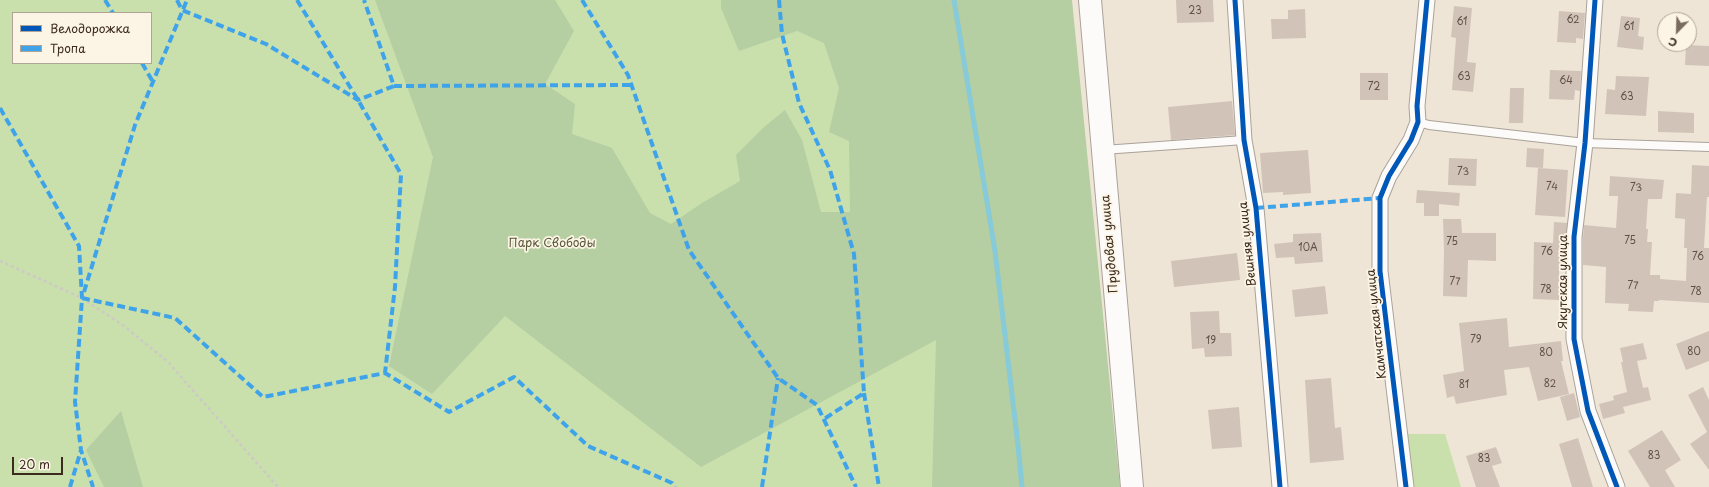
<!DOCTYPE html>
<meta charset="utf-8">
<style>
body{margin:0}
#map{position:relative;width:1709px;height:487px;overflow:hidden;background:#eee5d7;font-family:"Playpen Sans",sans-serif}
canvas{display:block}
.legend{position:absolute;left:12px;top:12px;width:140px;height:52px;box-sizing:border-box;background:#fcf5e5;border:1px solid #afa495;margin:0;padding:5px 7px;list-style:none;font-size:12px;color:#3b2a1e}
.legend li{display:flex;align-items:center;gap:8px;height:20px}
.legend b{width:20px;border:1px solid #afa495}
.north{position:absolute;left:1657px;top:12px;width:40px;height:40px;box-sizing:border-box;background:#fcf5e5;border:1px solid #afa495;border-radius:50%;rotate:203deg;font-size:11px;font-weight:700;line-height:16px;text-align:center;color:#3b2a1e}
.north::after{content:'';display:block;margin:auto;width:14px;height:18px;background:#7a6b5f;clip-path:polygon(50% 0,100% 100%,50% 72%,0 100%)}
.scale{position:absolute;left:12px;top:457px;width:51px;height:18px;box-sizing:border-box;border:2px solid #3b2a1e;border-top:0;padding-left:5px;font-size:12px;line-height:14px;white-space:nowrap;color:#3b2a1e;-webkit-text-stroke:3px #fcf5e5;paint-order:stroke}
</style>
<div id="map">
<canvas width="1709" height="487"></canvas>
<ul class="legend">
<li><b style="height:5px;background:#0057b8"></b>Велодорожка</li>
<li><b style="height:5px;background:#3fa3ea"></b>Тропа</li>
</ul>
<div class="north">С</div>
<div class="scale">20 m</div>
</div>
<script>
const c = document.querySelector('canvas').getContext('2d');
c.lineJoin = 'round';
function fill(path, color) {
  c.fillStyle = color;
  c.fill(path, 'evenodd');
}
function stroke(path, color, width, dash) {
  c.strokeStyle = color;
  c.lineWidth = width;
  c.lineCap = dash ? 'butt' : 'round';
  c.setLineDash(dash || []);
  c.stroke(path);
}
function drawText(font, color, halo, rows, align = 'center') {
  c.font = font + ' "Playpen Sans",sans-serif';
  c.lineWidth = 3.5;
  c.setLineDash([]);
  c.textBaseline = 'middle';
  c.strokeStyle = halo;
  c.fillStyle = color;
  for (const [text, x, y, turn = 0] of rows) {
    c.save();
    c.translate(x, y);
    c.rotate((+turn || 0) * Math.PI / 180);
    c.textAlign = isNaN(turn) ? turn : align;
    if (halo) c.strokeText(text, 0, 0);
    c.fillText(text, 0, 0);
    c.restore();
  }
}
fill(new Path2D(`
 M0,0H1054L1103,487H0ZM13,13H151V63H13Z
 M1407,434H1445L1461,487H1412Z`), '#c9e0ad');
fill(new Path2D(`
 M375,0H555L574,31L545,84L575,104L572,134L612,148L650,213L671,224L702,203L740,181L736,155L763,128L785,110L802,140L821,212H850L849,141L829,132L839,88L824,43L797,31L739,51L721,8V0H1072L1120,487H932L936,340L701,467L505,316L432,394L389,366L433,157Z
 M121,411L143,487H104L86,450Z`), '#b5cea2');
stroke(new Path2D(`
 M954,0L995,251L1018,445L1022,487`), '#87cad8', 5);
fill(new Path2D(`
 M1176,0H1213L1214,22L1177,23Z
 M1454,6L1472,8L1467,62L1476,63L1473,92L1452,90L1456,38L1451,37Z
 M1305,9L1306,38L1272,39L1271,19H1288V10Z
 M1559,11L1585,13L1583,39L1576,38V43L1557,42Z
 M1621,16L1640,18L1638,36L1644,37L1643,50L1617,47Z
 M1686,45L1709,46V66L1685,65Z
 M1550,70L1581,71L1580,91L1575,90L1574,100L1549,99Z
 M1360,73H1388V100H1360Z
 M1616,76L1649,77L1646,116L1605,114L1607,89L1615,90Z
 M1510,88H1524L1523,123H1509Z
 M1232,101L1235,135L1171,140L1168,107Z
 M1658,111L1694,113V133L1658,132Z
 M1527,148L1544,149L1543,168L1526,167Z
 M1308,150L1311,193L1283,195V192L1263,193L1260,153Z
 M1449,158L1477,159L1476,186L1448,185Z
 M1692,165L1709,166V197H1707L1704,248H1709V303L1659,300V301H1654L1653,312L1628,311L1629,304L1605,303L1606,267L1583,265V238L1584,225L1616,228L1618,196H1609L1610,176L1664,180L1662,199H1648L1646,229H1648L1647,242H1652L1650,275H1660V279L1686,281L1687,248H1684L1685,219L1675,218L1676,193L1691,194Z
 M1538,168L1568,170L1565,217L1535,215Z
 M1417,190L1460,193L1459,206L1439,204V216H1424V203H1416Z
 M1443,219H1461L1462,233H1496V261L1468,260L1467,297L1443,296L1444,252Z
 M1554,222L1567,223L1565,264H1559V300L1533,299L1534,242L1553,243Z
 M1321,233L1323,262L1295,264L1294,257L1276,258L1274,244L1293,242V234Z
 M1237,253L1240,280L1174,287L1171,261Z
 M1325,286L1328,314L1295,317L1292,290Z
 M1219,311L1220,333H1231L1232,356L1205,357L1204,348L1192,349L1190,312Z
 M1507,318L1509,347L1561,341L1563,361H1561L1569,394L1538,401L1529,367L1504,370L1507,395L1456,404L1454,396L1447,398L1443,375L1464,371L1459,323Z
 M1709,331V361L1686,370L1676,344Z
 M1643,343L1647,359L1637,361L1643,388L1648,387L1651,400L1623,407L1625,413L1603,419L1599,404L1614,400L1613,396L1627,392L1621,362H1623L1620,348Z
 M1331,378L1335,428L1341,427L1344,460L1310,463L1305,380Z
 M1703,387L1709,400V470L1690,444L1707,432L1688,395Z
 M1574,393L1580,417L1567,421L1560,397Z
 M1239,407L1242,447L1212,449L1208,410Z
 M1662,430L1681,460L1665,470L1675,487H1650L1628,451Z
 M1578,438L1593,487H1572L1559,444Z
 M1496,447L1502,463L1492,466L1500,487H1476L1466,456Z`), '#d2c3b9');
const service = new Path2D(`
 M1418,122L1429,125L1585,143L1709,147
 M1103,150L1244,140`);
const minor = new Path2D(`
 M1235,0L1244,140L1256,208L1280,487
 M1595,0L1585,143L1574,237V339L1588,411L1617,487
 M1406,487L1380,271V198L1389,176L1411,140L1418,122L1417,106L1427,0`);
const secondary = new Path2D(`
 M1090,0L1132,487`);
stroke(service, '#aaa299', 10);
stroke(minor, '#aaa299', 17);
stroke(secondary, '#aaa299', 24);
stroke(new Path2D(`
 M0,261L82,298L124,326L168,362L278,487`), '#cdc9c5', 2.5, [3, 3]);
stroke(service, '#fcfbf9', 8);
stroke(minor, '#fcfbf9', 15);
stroke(secondary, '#fcfbf9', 22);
stroke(new Path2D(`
 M105,0L113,13
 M177,0L182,10L266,44L358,100L394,86L364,0
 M297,0L358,100L401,174L395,287L385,373
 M582,0L628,75L689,250L778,378L817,405L856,487
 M779,0L782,34L799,103L830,170L854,254L864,393L824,419
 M142,63L153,82
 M394,86L631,85
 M0,108L79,246L82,298L75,402L81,450L93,487
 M1256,208L1380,198
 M84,292L135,125L187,0
 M82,298L175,318L263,397L385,373L449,412L514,377L588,446L672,483L675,487
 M864,393L879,487
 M70,487L81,450
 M762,487L778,378`), '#3fa3ea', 4, [8, 4]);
stroke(new Path2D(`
 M1235,0L1244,140L1256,208L1280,487
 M1595,0L1585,143L1574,237V339L1588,411L1617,487
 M1406,487L1380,271V198L1389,176L1411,140L1418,122L1417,106L1427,0`), '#0057b8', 5);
drawText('10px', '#615045', null, [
 ["23",1195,11],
 ["62",1573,20],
 ["61",1462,22],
 ["61",1629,27],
 ["63",1464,77],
 ["64",1566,81],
 ["72",1374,87],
 ["63",1627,97],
 ["73",1463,172],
 ["74",1552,187],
 ["73",1636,188],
 ["75",1630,241],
 ["75",1452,242],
 ["10А",1308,248],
 ["76",1547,252],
 ["76",1698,257],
 ["77",1455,282],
 ["77",1633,286],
 ["78",1546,290],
 ["78",1696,292],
 ["79",1476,340],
 ["19",1211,341],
 ["80",1694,352],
 ["80",1546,353],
 ["82",1550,384],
 ["81",1464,385],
 ["83",1654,456],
 ["83",1484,459]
]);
drawText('12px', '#575639', '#fcf5e5', [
 ["Парк Свободы",552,244]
]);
drawText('12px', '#3b2a1e', '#fcf5e5', [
 ["Прудовая улица",1110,244,-95],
 ["Вешняя улица",1248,244,-96],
 ["Якутская улица",1564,282,-90],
 ["Камчатская улица",1377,324,-96]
]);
</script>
